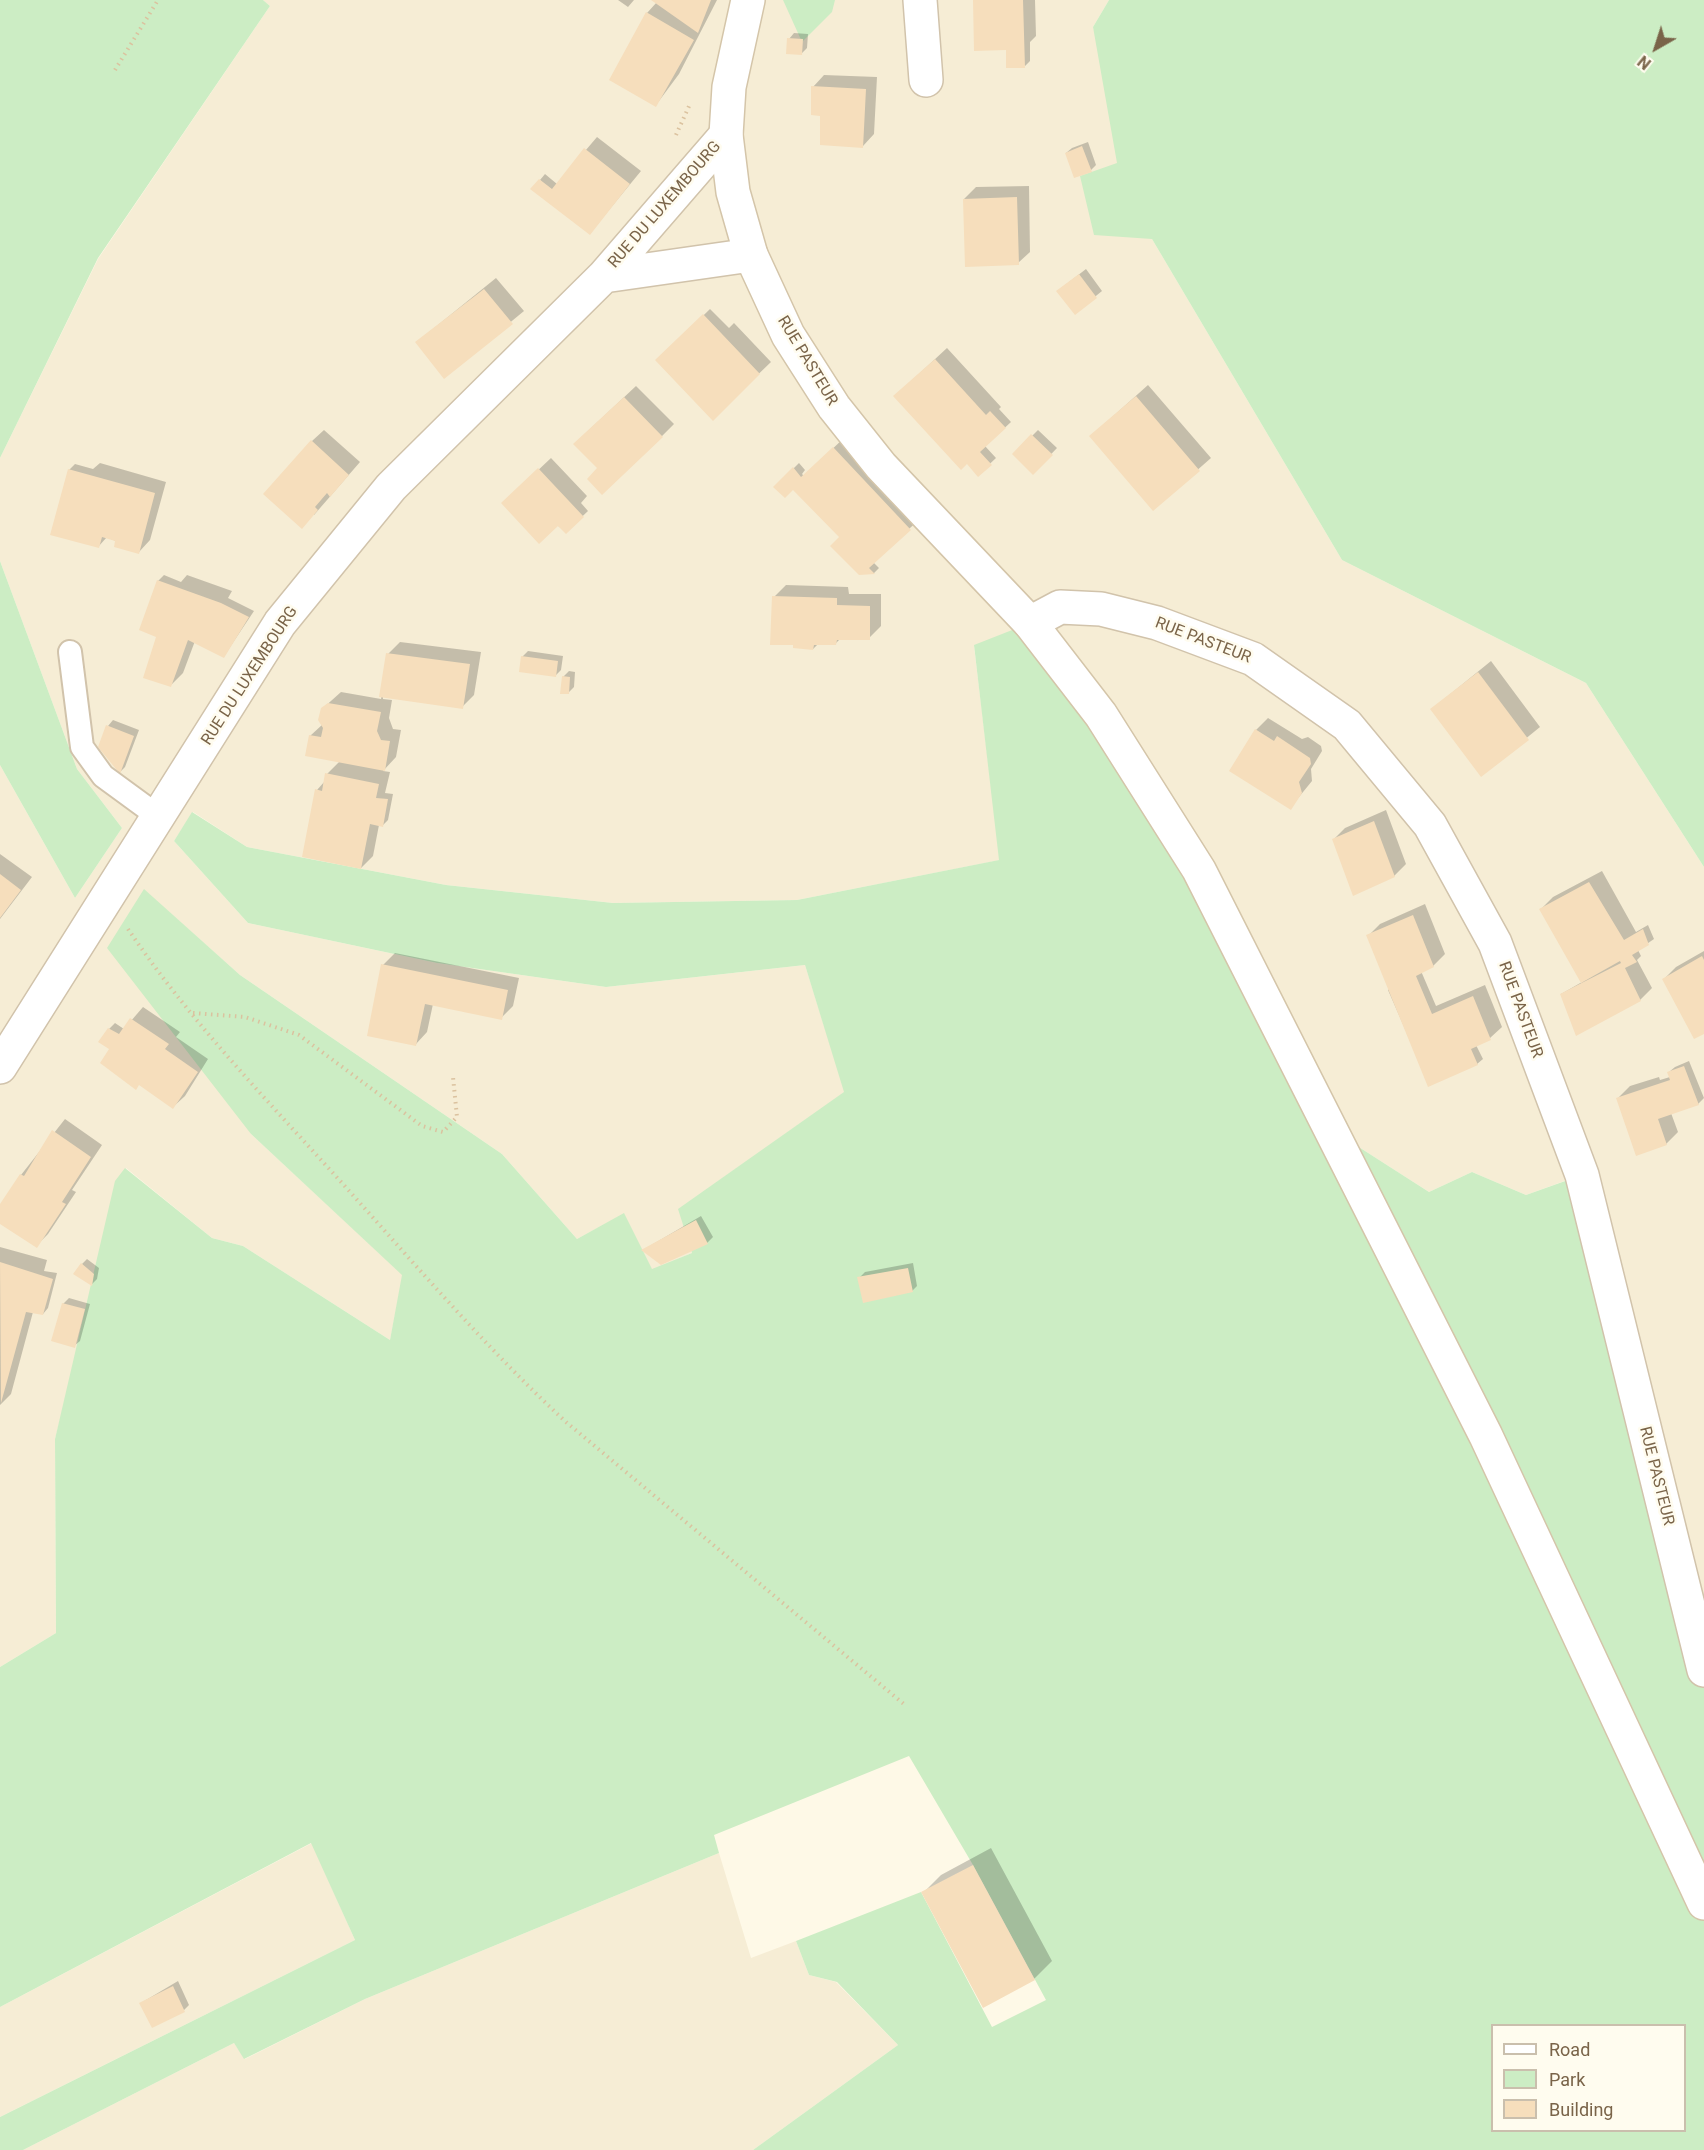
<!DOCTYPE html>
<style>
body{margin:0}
#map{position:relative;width:1704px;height:2150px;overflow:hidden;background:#fef9e7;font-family:Roboto,sans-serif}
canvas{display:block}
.legend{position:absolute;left:1491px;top:2024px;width:195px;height:108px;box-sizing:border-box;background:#fffcef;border:2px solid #cabfad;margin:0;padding:8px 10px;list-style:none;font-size:18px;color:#7a6449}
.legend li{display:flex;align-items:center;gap:12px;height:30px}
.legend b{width:30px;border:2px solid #cabfad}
.north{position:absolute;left:1626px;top:18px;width:60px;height:60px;-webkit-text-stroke:4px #fffcef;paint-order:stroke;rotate:219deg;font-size:16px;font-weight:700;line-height:24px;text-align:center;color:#7a6449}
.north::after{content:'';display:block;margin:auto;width:21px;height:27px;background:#7a6449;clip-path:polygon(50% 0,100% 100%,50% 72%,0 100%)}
</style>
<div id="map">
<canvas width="1704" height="2150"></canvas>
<ul class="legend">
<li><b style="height:8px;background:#fff"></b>Road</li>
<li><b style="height:16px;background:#ccedc4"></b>Park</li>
<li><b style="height:16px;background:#f6debc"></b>Building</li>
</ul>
<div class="north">N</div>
</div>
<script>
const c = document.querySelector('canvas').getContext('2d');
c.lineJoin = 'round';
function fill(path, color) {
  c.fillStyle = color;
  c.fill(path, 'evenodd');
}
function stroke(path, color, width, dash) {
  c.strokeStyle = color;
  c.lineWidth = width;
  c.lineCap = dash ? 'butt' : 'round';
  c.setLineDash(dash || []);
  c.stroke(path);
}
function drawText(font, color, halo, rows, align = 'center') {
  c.font = font + ' Roboto,sans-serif';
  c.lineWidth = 5;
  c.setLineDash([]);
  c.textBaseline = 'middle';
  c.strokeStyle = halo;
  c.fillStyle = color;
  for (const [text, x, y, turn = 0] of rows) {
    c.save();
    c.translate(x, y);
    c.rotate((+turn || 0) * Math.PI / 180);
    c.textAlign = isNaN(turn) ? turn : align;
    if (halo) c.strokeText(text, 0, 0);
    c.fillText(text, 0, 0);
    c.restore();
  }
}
fill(new Path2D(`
 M263,0H1109L1093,27L1152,239L1342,560L1586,683L1704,867V1670L1581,1175L1526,1195L1472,1172L1429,1192L1326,1126L974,646L1000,860L797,900L613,903L446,885L247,847L193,812L174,841L248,923L437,963L606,987L805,965L845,1092L679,1209L692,1253L652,1270L624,1214L577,1239L502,1154L240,975L144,890L251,1134L403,1275L390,1340L243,1246L212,1238L126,1168L55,1439L56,1633L0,1667V765L75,898L122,828L77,769L0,561V458L98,259L270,6Z
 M312,1843L355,1940L0,2117V2007Z
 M719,1853L751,1958L796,1941L809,1975L836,1982L898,2045L753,2150H23L234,2043L245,2059L365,1999Z`), '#f6edd5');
fill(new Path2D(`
 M0,0H263L270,6L98,258L0,458Z
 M783,0H835L832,12L802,42Z
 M1109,0H1704V867L1586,683L1342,560L1152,239L1094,235L1080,176L1117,163L1093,27Z
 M0,561L77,769L122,828L75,898L0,765Z
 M1030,623L1101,715L1326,1126L1429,1192L1472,1172L1526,1195L1582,1175L1704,1670V2150H753L898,2045L837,1982L809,1975L796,1941L921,1892L992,2027L1046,2000L973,1865L909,1756L714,1835L719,1853L365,1999L244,2059L234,2043L23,2150H0V2117L355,1940L311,1843L0,2007V1667L56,1633L55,1439L115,1181L125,1168L212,1238L243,1246L390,1340L402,1275L251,1134L107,948L144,889L240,975L502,1154L577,1239L624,1213L652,1269L692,1253L678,1209L844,1092L805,965L606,987L437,963L248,923L174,841L192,812L247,847L446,885L613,903L797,900L999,860L974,645ZM1492,2026H1684V2130H1492Z`), '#ccedc4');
fill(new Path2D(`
 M618,0H634L628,7Z
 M654,0H717L679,74L656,105L647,13L657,2Z
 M974,0H1035L1036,36L1030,42V61L1025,66L1007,48Z
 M794,33L808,34L807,48L801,54L789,39Z
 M824,75L877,77L874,134L863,146L813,87Z
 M597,137L641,171L590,233L540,180L545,174L557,184Z
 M1088,142L1096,165L1091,170L1066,153L1072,148Z
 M1029,186L1030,252L1018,263L964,199L976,187Z
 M1086,269L1102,291L1075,313L1064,286Z
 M496,278L524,311L444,377L417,342Z
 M710,309L729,328L734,323L771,362L713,418L657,361Z
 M947,348L1001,407L999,409L1011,422L985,446L996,458L978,475L907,385Z
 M1148,385L1211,458L1153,509L1091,436Z
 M636,386L674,424L662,436L599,468L587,432Z
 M324,430L360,462L314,515L312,441Z
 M1038,430L1057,448L1033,473L1014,454Z
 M846,436L922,517L873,562L879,568L874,573H859L841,537L794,488L775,487L799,463L805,470L802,474L804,476Z
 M551,458L587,496L581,503L588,511L566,532L515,492Z
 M100,463L166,482L150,540L139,552L107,537L98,547L69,470L75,464L93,469Z
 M164,575L181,582L187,575L232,591L228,598L254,611L224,656L195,641L183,673L171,685L158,636V581Z
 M786,585L848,587L849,594H881V626L869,638H841L835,644H818L813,649L774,597Z
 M400,642L481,652L474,695L462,707L383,696V699L392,700L389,718L393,729L401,730L396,757L383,771L390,772L385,793L393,794L388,820L383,825H379L373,856L361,868L317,790L325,781L327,774L340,761L310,736L323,724L322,709L341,692L381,699L388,654Z
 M528,651L563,656L561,670L556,675L522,657Z
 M1491,661L1540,727L1481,775L1432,709Z
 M569,671L575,672L574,687L568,693L563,677Z
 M1268,718L1302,739L1308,737L1321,746L1322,751L1311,769L1312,781L1290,808L1256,730Z
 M113,720L139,730L125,767L120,772L108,726Z
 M1386,810L1406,864L1394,876L1333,840L1345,828Z
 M0,854L32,877L0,919Z
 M1602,871L1636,932L1648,925L1654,939L1638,950L1641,956L1637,960L1652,988L1640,1000L1561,994L1582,982L1541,909L1553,897Z
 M1425,904L1445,954L1433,966L1421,971L1436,1006L1485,985L1502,1027L1490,1038L1476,1045L1483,1059L1477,1064L1423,1070L1388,990L1394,984L1368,936L1380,924Z
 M1704,951V1032L1664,979L1676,967Z
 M395,953L519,978L513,1006L501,1018L433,1004L427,1032L416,1044L383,965Z
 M143,1007L180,1032L176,1037L208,1059L185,1096L173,1107L111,1049L109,1029L115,1023L124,1029Z
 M1689,1061L1704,1098L1698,1104L1671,1113L1678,1132L1666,1144L1618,1098L1630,1086L1659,1077L1660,1080L1670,1077L1669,1072L1675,1067Z
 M65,1119L102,1145L72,1190L76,1192L48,1234L36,1246L0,1222V1207L21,1175Z
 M701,1216L713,1237L707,1243L661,1263L643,1250Z
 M0,1247L47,1260L44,1271L57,1273L48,1308L43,1314L33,1312L11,1394L0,1405Z
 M87,1259L99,1268L97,1279L92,1284L82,1264Z
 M913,1263L917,1286L912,1291L859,1278L865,1272Z
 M69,1298L90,1304L80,1341L74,1346L63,1304Z
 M991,1848L1052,1961L1034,1979L923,1893L941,1875Z
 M178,1981L189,2005L184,2010L141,2003Z`), '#0003');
fill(new Path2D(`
 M651,0H711L698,33Z
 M973,0H1023L1025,68H1006V50L974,51Z
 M646,12L694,40L656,107L609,80Z
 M787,38L803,39L802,55L786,54Z
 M811,86L866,89L863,148L820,145V116L811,115Z
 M1082,146L1092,172L1074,178L1065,153Z
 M584,148L630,184L590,235L530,189L539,179L552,189Z
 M1017,197L1019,265L965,267L963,199Z
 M1079,274L1097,298L1075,315L1056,291Z
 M484,289L513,324L444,379L415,342Z
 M703,314L760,374L713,421L655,360Z
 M935,359L986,415L990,411L1006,428L980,452L992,465L978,477L967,464L961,470L893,396Z
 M1136,396L1200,471L1153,511L1089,436Z
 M624,397L663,437L602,495L587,479L597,468L573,444Z
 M1031,434L1053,455L1033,475L1012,454Z
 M311,440L349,475L330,497L327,493L315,507L318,510L302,529L263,494Z
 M833,447L911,530L869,568L875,574L859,575L830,546L839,537L793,490L785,498L773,487L793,467L801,477Z
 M538,468L584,517L566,534L558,526L539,544L501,503Z
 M68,469L155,493L139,554L114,547L115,541L102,537L99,548L50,535Z
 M157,580L221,603L249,617L224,658L188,640L171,687L143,678L156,637L139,630Z
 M772,596L837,598V605L870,606V640H837L836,645H814L813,650L793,648V645H770Z
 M386,653L470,664L463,709L379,697Z
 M521,656L558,661L556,677L519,672Z
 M1478,672L1529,740L1481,777L1430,709Z
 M562,676L570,677L569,694H560Z
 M328,703L381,712L377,731L381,740L390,741L385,771L305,756L309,735L321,737L323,728L318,720L321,708Z
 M106,725L134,736L120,774L98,747Z
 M1255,729L1274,741L1277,736L1310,758L1311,764L1299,782L1302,793L1291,810L1229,771Z
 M325,773L379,784L376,798L388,799L383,827L370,824L361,869L302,857L315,789L322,791Z
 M1374,821L1395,877L1353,896L1332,839Z
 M0,874L21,890L0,918Z
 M1589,882L1624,940L1643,929L1649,945L1632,955L1637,962L1625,968L1641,1001L1576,1036L1560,994L1621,963L1620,961L1581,983L1539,909Z
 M1413,915L1434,967L1416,976L1432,1014L1473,996L1491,1040L1471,1049L1478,1065L1428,1087L1366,935Z
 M1702,956L1704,960V1034L1694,1039L1662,979Z
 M381,964L508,990L502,1020L425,1004L416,1046L367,1036Z
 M130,1018L169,1044L165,1049L198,1072L173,1109L139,1085L136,1090L100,1063L109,1049L98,1042L108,1028L119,1034Z
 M1684,1066L1699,1105L1658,1119L1667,1145L1636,1156L1616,1098L1670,1080L1667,1072Z
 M52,1130L91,1157L62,1202L66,1204L37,1248L0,1224V1204L20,1174L24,1176Z
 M696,1220L708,1244L661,1265L641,1250Z
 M0,1262L53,1279L43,1315L26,1312L1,1403Z
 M81,1263L94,1274L92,1286L73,1274Z
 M908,1268L913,1292L863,1303L857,1277Z
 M62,1303L85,1309L75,1348L51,1341Z
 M973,1865L1035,1980L983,2008L921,1892Z
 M173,1986L185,2012L152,2028L139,2003Z`), '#f6debc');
const lane = new Path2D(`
 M70,652L82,747L103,776L159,817`);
const street = new Path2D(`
 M920,0L926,80
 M604,276L751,255
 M1030,623L1060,607L1101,609L1157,623L1253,659L1347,725L1430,825L1495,943L1582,1175L1704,1670
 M0,1067L280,623L391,487L604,276L726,135`);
const secondary = new Path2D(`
 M748,0L729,87L726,135L733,192L751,255L788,335L834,407L881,466L1030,623L1101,715L1199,870L1486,1436L1704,1903`);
stroke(lane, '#d1c3ab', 26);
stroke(street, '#d1c3ab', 36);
stroke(secondary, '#d4c5a9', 36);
stroke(new Path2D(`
 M115,70L158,0
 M676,135L690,104
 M128,929C190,1021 268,1101 342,1183C415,1264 486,1348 566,1422L905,1705
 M193,1013L245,1017L299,1035L422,1126L443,1132L457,1117L453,1077`), '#dbc29f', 4, [1.5, 4.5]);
stroke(lane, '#fff', 22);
stroke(street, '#fff', 33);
stroke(secondary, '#fff', 33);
drawText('16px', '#7a6449', '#fffcef', [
 ["RUE DU LUXEMBOURG",665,205,-49],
 ["RUE PASTEUR",807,361,59],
 ["RUE PASTEUR",1203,641,21],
 ["RUE DU LUXEMBOURG",250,676,-57],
 ["RUE PASTEUR",1520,1010,70],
 ["RUE PASTEUR",1656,1476,76]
]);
</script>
